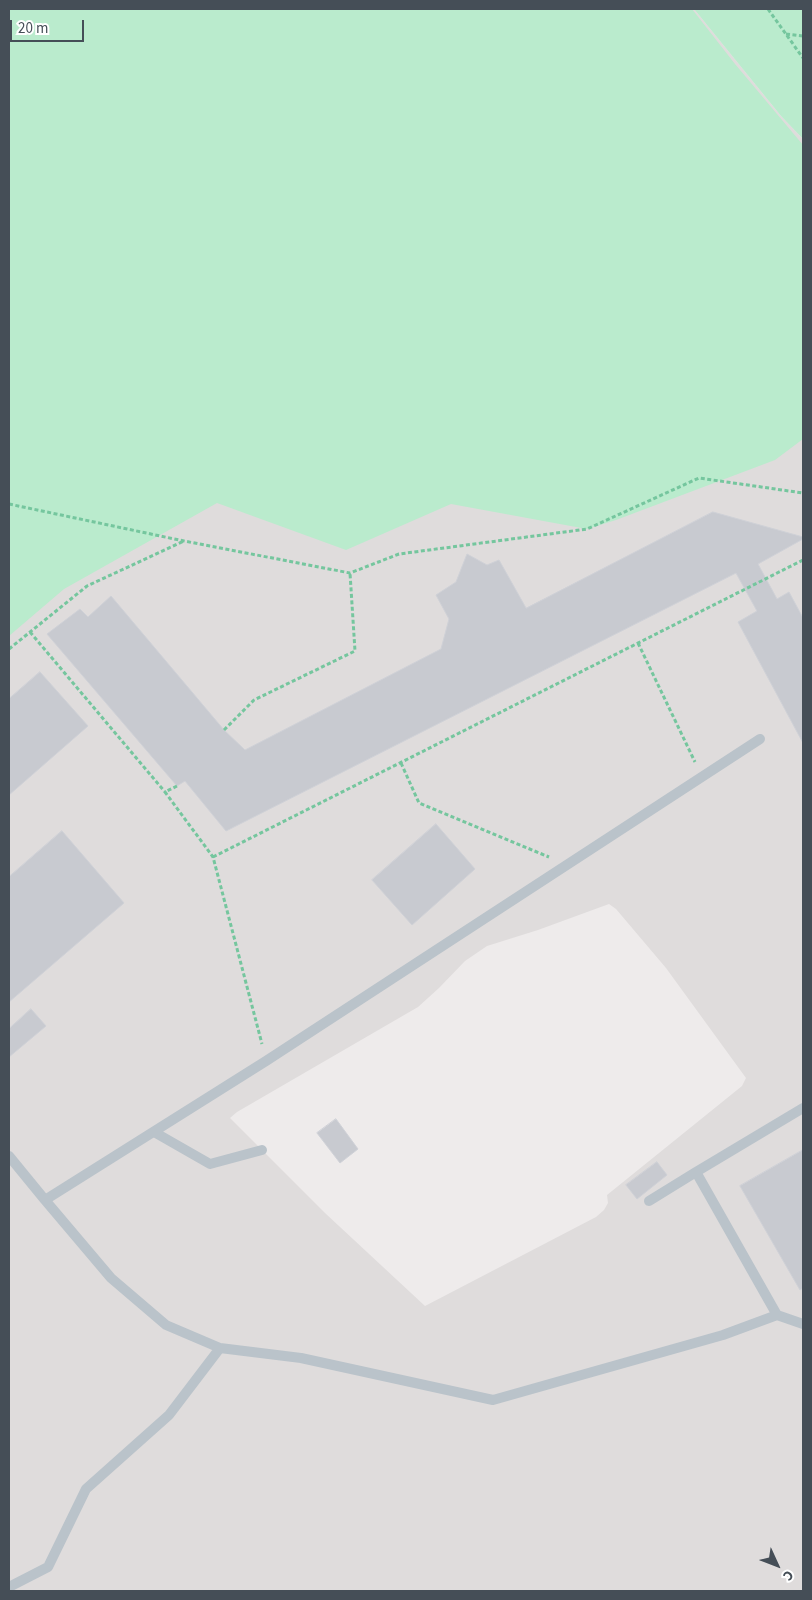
<!DOCTYPE html>
<meta charset="utf-8">
<style>
body{margin:0}
#map{position:relative;width:812px;height:1600px;overflow:hidden;background:#eeebeb;font-family:"Source Sans 3",sans-serif}
canvas{display:block}
.frame{position:absolute;inset:0;border:10px solid #454e57;pointer-events:none}
.north{position:absolute;left:752px;top:1540px;width:50px;height:50px;-webkit-text-stroke:4px #fff;paint-order:stroke;rotate:133deg;font-size:14px;font-weight:700;line-height:20px;text-align:center;color:#454e57}
.north::after{content:'';display:block;margin:auto;width:18px;height:22px;background:#454e57;clip-path:polygon(50% 0,100% 100%,50% 72%,0 100%)}
.scale{position:absolute;left:10px;top:20px;width:74px;height:22px;box-sizing:border-box;border:2px solid #454e57;border-top:0;padding-left:6px;font-size:15px;line-height:18px;white-space:nowrap;color:#454e57;-webkit-text-stroke:4px #fff;paint-order:stroke}
</style>
<div id="map">
<canvas width="812" height="1600"></canvas>
<div class="frame"></div>
<div class="north">С</div>
<div class="scale">20 m</div>
</div>
<script>
const c = document.querySelector('canvas').getContext('2d');
c.lineJoin = 'round';
function fill(path, color) {
  c.fillStyle = color;
  c.fill(path, 'evenodd');
}
function stroke(path, color, width, dash) {
  c.strokeStyle = color;
  c.lineWidth = width;
  c.lineCap = dash ? 'butt' : 'round';
  c.setLineDash(dash || []);
  c.stroke(path);
}
fill(new Path2D(`
 M9,9H694L781,116L803,139V1591H9ZM609,904L616,909L666,968L746,1078L742,1086L607,1195L608,1203L604,1210L596,1217L425,1306L325,1213L230,1118L237,1112L418,1007L439,988L465,961L487,946L538,930Z`), '#dfdcdc');
fill(new Path2D(`
 M9,9H692L735,64L803,145V439L775,460L616,520L587,529L451,504L346,550L217,503L64,589L9,636Z
 M694,9H803V139L781,116Z`), '#baebcd');
const building = new Path2D(`
 M713,512L803,537V539L758,564L777,599L789,592L803,618V743L738,622L757,611L736,573L226,831L185,781L177,786L47,634L80,609L88,617L111,596L224,730L245,750L441,649L449,619L436,595L456,582L467,554L487,565L499,560L526,608Z
 M40,672L88,726L9,795V699Z
 M436,824L475,869L412,925L372,880Z
 M62,831L124,903L9,1002V877Z
 M31,1009L46,1026L9,1057V1029Z
 M336,1119L358,1149L340,1163L317,1133Z
 M803,1150V1288L800,1290L740,1186Z
 M657,1162L667,1175L637,1199L626,1185Z`);
fill(building, '#c8cad0');
stroke(building, '#cfd1d7', 1);
stroke(new Path2D(`
 M768,9L803,58
 M786,34L803,36
 M9,504L184,541L350,573L399,554L587,529L699,478L803,493
 M30,632L165,792
 M638,643L695,762
 M9,649L87,586L184,541
 M224,730L254,700L355,651L350,573
 M401,763L419,803L549,857
 M177,786L165,792L213,857L262,1044
 M213,857L803,560`), '#75c69e', 3, [4, 2.5]);
stroke(new Path2D(`
 M760,739L266,1061L45,1200L111,1278L166,1325L220,1348L301,1358L493,1400L723,1335L777,1315L803,1324
 M154,1132L210,1164L262,1150
 M9,1156L45,1200
 M649,1201L696,1172
 M777,1315L696,1172L803,1108
 M9,1587L48,1567L86,1489L169,1415L220,1348`), '#bac3ca', 10);
</script>
